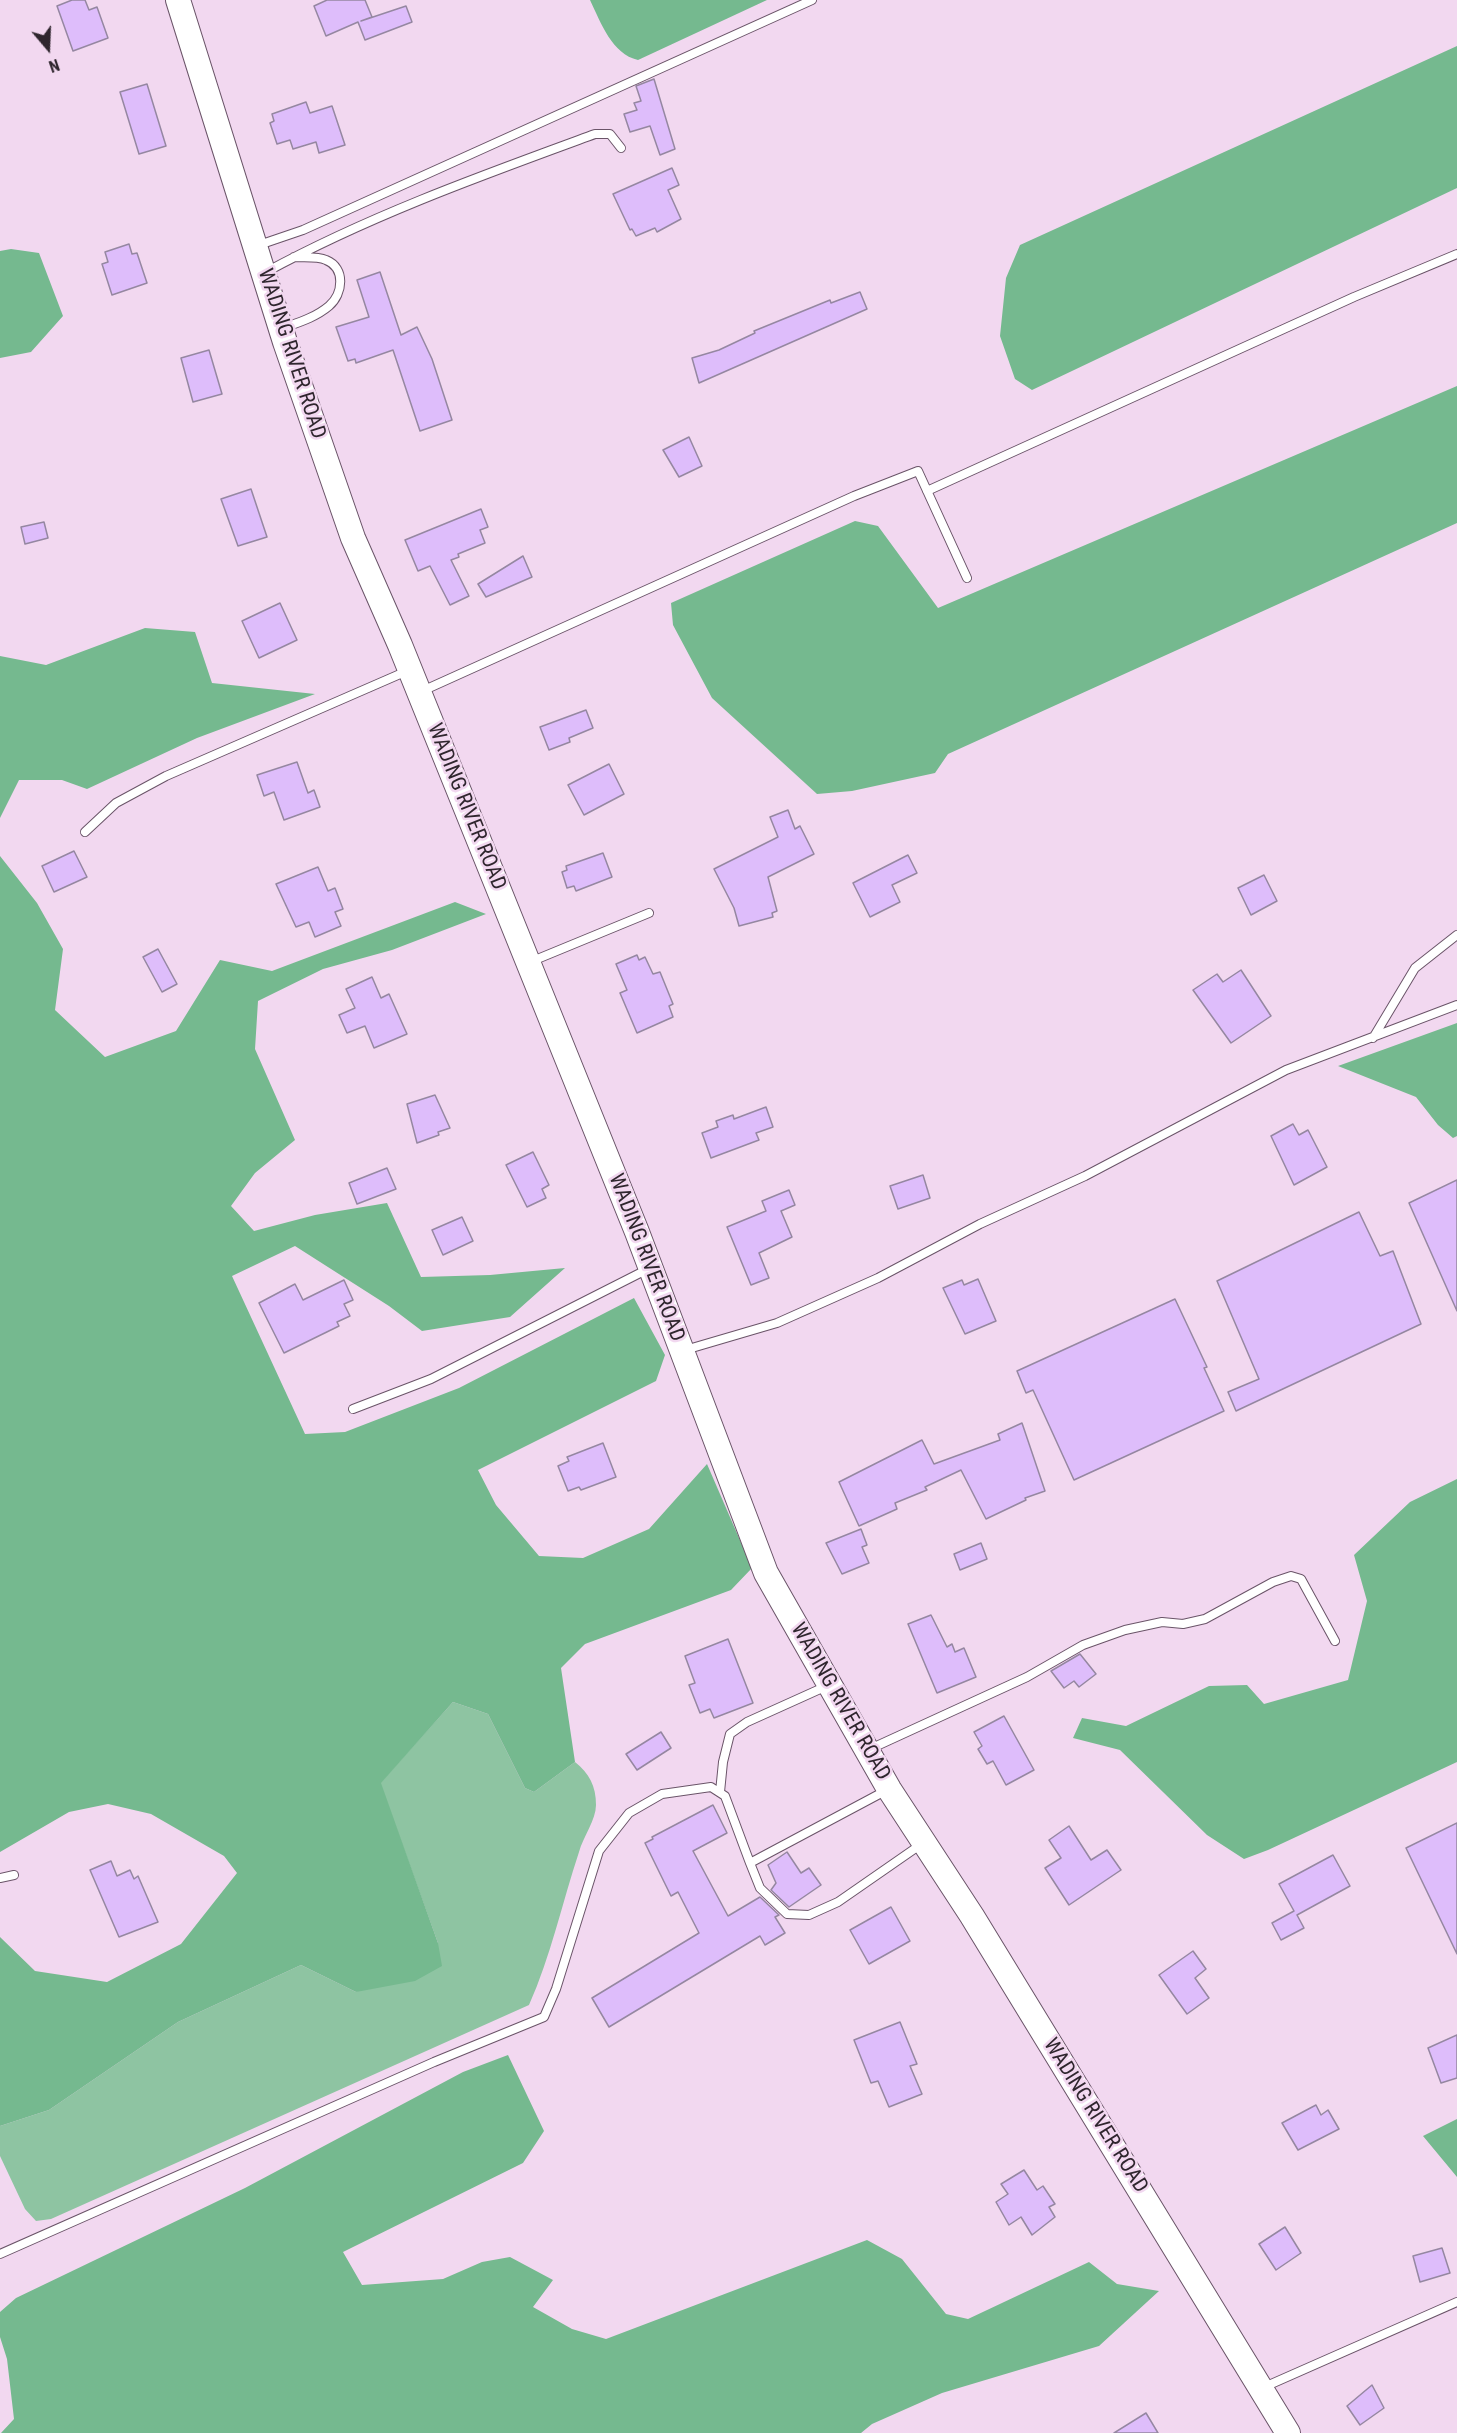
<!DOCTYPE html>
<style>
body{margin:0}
#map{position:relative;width:1457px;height:2433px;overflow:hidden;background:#f2d8f0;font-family:"Roboto Condensed",sans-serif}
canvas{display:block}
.north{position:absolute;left:18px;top:18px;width:60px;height:60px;-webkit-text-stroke:4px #f2d8f0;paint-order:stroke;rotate:161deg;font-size:16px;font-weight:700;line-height:24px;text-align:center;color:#2f262e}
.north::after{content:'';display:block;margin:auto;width:21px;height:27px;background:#2f262e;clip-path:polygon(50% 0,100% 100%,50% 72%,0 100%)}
</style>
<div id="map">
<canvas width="1457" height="2433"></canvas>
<div class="north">N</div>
</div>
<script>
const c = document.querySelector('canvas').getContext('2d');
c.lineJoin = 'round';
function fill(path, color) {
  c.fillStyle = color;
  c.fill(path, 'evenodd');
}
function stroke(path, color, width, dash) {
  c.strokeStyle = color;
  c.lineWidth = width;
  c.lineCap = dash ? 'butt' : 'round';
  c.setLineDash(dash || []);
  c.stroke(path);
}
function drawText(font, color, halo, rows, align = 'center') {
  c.font = font + ' "Roboto Condensed",sans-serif';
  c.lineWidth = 5;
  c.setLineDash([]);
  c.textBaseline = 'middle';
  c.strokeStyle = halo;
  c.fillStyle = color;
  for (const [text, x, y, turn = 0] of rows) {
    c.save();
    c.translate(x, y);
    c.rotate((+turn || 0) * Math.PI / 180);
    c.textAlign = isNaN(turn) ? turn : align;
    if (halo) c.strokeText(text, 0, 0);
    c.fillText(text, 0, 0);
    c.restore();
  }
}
fill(new Path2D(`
 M453,1702L488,1714L525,1788L534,1792L575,1762C589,1773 596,1786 596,1805C596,1820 583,1837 579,1852C562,1903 551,1956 529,2005L51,2219L36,2221L25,2209L0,2156V2126L49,2110L178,2022L301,1965L356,1992L438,1943L380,1783Z`), '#8ec4a2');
fill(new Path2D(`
 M590,0H767L638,60C612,54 601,23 590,0Z
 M1457,46V188L1032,390L1015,379L1000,336L1006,278L1020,245Z
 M11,249L39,253L63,316L31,352L0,358V251Z
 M1457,386V523L948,754L935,773L852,791L817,794L712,698L673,625L671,603L855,521L878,526L938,608Z
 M145,628L195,632L212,683L315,694L197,738L87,789L62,780H19L0,818V656L46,665Z
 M0,856L37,903L63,949L55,1010L105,1057L176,1031L220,960L272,971L455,902L486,914L392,950L323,969L258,1001L255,1049L295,1140L255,1173L231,1206L254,1231L315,1215L387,1203L421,1277L490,1275L565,1268L510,1317L422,1331L389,1306L295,1246L232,1276L305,1434L345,1432L459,1388L634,1298L665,1355L656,1381L478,1470L496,1505L539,1556L583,1558L649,1529L707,1464L752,1568L731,1590L585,1644L561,1668L575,1762L534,1792L525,1788L488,1714L453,1702L381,1783L438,1943L442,1966L415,1981L356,1992L301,1965L178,2022L49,2110L0,2126V1937L35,1971L107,1982L181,1944L237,1873L224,1856L151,1814L108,1804L69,1812L0,1852Z
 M1457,1023V1136L1453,1138L1438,1125L1416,1097L1338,1066Z
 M1457,1479V1762L1268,1850L1244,1859L1207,1835L1120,1750L1073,1738L1082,1718L1126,1726L1209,1686L1247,1685L1264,1704L1348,1680L1367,1601L1354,1555L1410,1502Z
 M508,2055L544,2131L523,2163L343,2252L362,2285L443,2279L482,2262L510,2257L553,2280L533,2307L572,2329L606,2339L867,2240L902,2259L946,2314L968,2319L1089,2262L1117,2284L1159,2291L1099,2346L942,2393L872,2424L861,2433H1L14,2419L7,2359L0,2337V2312L16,2298L245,2188L463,2072Z
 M1457,2119V2177L1423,2136Z`), '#75b98f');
const building = new Path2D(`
 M72,0H85L89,10L97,7L108,38L73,51L57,6Z
 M327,0H365L372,17L361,21L406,6L412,22L365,40L358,22L326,36L314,6Z
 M654,79L675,149L660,155L650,126L630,132L624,114L637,110L634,103L641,101L636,86Z
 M147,84L166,146L139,154L120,92Z
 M306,102L310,113L332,106L345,145L319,153L316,142L293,149L290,140L277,144L270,123L274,121L272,114Z
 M672,168L679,185L668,190L681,219L657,232L655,228L636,236L632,229L630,230L613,194Z
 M129,244L132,254L137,253L147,283L112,295L102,264L108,262L105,252Z
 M380,272L401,335L417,327L432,359L452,420L420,431L393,350L356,363L355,359L348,361L336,327L369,317L357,280Z
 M860,292L867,309L699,383L692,358L719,350L755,333L754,331L830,300L831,303Z
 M209,350L222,394L193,402L181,358Z
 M689,437L702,466L679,477L663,450Z
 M251,489L267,537L238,546L221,499Z
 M481,509L488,527L480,530L485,543L458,554L459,557L451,560L469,596L450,605L430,566L418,571L405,540Z
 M44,522L48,538L25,544L21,527Z
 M523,556L532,577L486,597L478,584Z
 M280,603L297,640L259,658L242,621Z
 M586,710L593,728L569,738L570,742L549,750L540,727Z
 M297,762L308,793L314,790L320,807L284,820L274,792L264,796L257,775Z
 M609,764L624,794L584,815L568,785Z
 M788,810L795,829L800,826L814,854L768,877L777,911L772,913L773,917L739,926L734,908L714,869L778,837L770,817Z
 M74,851L87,877L54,892L42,866Z
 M603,853L612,877L576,891L574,886L567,888L562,872L567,870L566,866Z
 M908,855L917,873L892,885L900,902L870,917L853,883Z
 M318,867L328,891L335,888L343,909L335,912L341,926L315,937L309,922L296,927L276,884Z
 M1264,875L1277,901L1251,915L1238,888Z
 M158,949L177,984L162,992L143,957Z
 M637,955L639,960L645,957L653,974L660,972L673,1004L669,1006L673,1017L637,1033L620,993L627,990L616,964Z
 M1241,970L1271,1016L1231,1043L1193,990L1217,974L1223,982Z
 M372,977L381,998L389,994L407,1034L374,1048L365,1026L347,1033L339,1015L355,1008L346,989Z
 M435,1095L450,1128L438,1132L439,1135L417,1143L407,1104Z
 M766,1107L773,1127L756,1133L759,1140L711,1158L702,1133L718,1127L716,1121L733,1115L734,1119Z
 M1293,1124L1299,1135L1308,1130L1327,1167L1294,1185L1271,1136Z
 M533,1152L549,1185L542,1189L546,1198L527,1207L506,1165Z
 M387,1168L396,1189L357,1204L349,1183Z
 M923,1175L930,1198L898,1209L890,1186Z
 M1457,1180V1311L1409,1203Z
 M789,1190L795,1205L781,1211L792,1237L759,1253L769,1278L751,1285L727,1227L766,1211L762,1201Z
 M1359,1212L1380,1256L1393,1251L1421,1324L1236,1411L1228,1392L1259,1379L1217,1281Z
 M462,1217L473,1241L443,1255L432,1230Z
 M978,1279L996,1321L965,1334L943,1288L962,1280L964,1285Z
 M344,1280L353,1300L344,1304L350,1316L337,1322L339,1326L284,1353L259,1303L295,1284L303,1300Z
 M1175,1299L1207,1367L1204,1368L1224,1411L1074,1480L1033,1390L1026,1393L1017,1371Z
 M1022,1423L1045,1491L1025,1498L1026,1500L986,1519L961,1470L925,1487L927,1490L895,1503L897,1509L859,1526L839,1482L922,1440L934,1464L1000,1440L998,1434Z
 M603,1443L616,1477L581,1490L579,1487L568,1491L558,1466L569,1461L567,1457Z
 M861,1529L867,1545L862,1547L869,1563L842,1574L826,1543Z
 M981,1543L987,1559L960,1570L954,1554Z
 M931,1615L947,1647L952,1644L955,1652L964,1648L976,1677L937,1693L908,1624Z
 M728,1639L753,1703L714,1718L710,1709L700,1713L689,1685L695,1683L685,1656Z
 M1080,1654L1096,1674L1079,1687L1074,1681L1064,1688L1051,1671Z
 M1004,1716L1034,1770L1006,1785L993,1761L987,1764L978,1749L982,1746L974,1732Z
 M661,1732L671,1748L637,1770L626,1754Z
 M713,1805L727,1833L693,1851L728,1916L760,1897L779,1915L775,1917L785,1933L765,1945L760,1936L609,2027L592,1998L699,1933L678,1892L671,1896L645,1843L653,1839L652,1837Z
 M1457,1823V1954L1406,1848Z
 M1069,1826L1091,1860L1107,1850L1121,1870L1069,1905L1045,1868L1061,1858L1049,1840Z
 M787,1852L801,1873L809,1868L821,1885L789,1907L771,1890L776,1883L768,1865Z
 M1333,1855L1350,1886L1297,1915L1304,1928L1281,1940L1272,1923L1294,1911L1279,1884Z
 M111,1861L117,1876L130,1870L134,1879L138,1876L158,1922L119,1937L90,1870Z
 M891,1907L910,1941L869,1964L850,1930Z
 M1193,1951L1206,1969L1195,1978L1209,1998L1187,2014L1159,1975Z
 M900,2022L917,2064L910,2066L922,2094L889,2107L878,2081L871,2083L854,2040Z
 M1457,2035V2078L1441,2083L1428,2048Z
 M1316,2105L1321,2115L1328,2110L1339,2129L1298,2150L1282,2123Z
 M1024,2170L1037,2190L1043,2186L1055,2204L1049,2207L1055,2217L1032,2235L1021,2217L1009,2225L996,2202L1008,2194L1001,2184Z
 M1285,2227L1301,2253L1276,2270L1259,2244Z
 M1442,2248L1450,2273L1420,2282L1413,2256Z
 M1372,2385L1384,2408L1360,2425L1347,2406Z
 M1146,2413L1158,2433H1114Z`);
fill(building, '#debdfb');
stroke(building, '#9587a1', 1.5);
const service = new Path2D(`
 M256,246L303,230L812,0
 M266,272C371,215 483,175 595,134H610L621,148
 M283,328C300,322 316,317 329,306C343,294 346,268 326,260C317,256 303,258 294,257
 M927,491L1354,297L1457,254
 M420,692L854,496L918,471L967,578
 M85,832L116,803L166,776L407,671
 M530,962L649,913
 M1373,1038L1415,968L1457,935
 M685,1350L777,1323L878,1278L980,1224L1085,1176L1286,1070L1457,1005
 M353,1409L431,1379L648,1269
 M870,1749L1027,1677L1083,1645L1125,1630L1162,1622L1183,1624L1205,1619L1273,1582L1291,1576L1301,1579L1335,1641
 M720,1792L723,1762L730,1734L747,1722L829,1685
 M750,1863L760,1888L787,1914L809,1915L838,1902L923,1843
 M0,1878L14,1875
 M0,2254L434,2062L544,2017L556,1989L599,1851L629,1813L662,1794L711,1787L725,1796L750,1863L887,1790
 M1262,2388L1457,2302`);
const secondary = new Path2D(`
 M178,0L285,342L353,538L400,645L637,1232L766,1573L889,1789L972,1916L1288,2433`);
stroke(service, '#6a5468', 10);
stroke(secondary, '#6a5468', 26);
stroke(service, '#fff', 8);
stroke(secondary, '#fff', 24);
drawText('21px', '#2f262e', '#f2d8f0', [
 ["WADING RIVER ROAD",291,354,72],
 ["WADING RIVER ROAD",466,807,68],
 ["WADING RIVER ROAD",646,1258,69],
 ["WADING RIVER ROAD",840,1702,60],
 ["WADING RIVER ROAD",1095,2116,58]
]);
</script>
